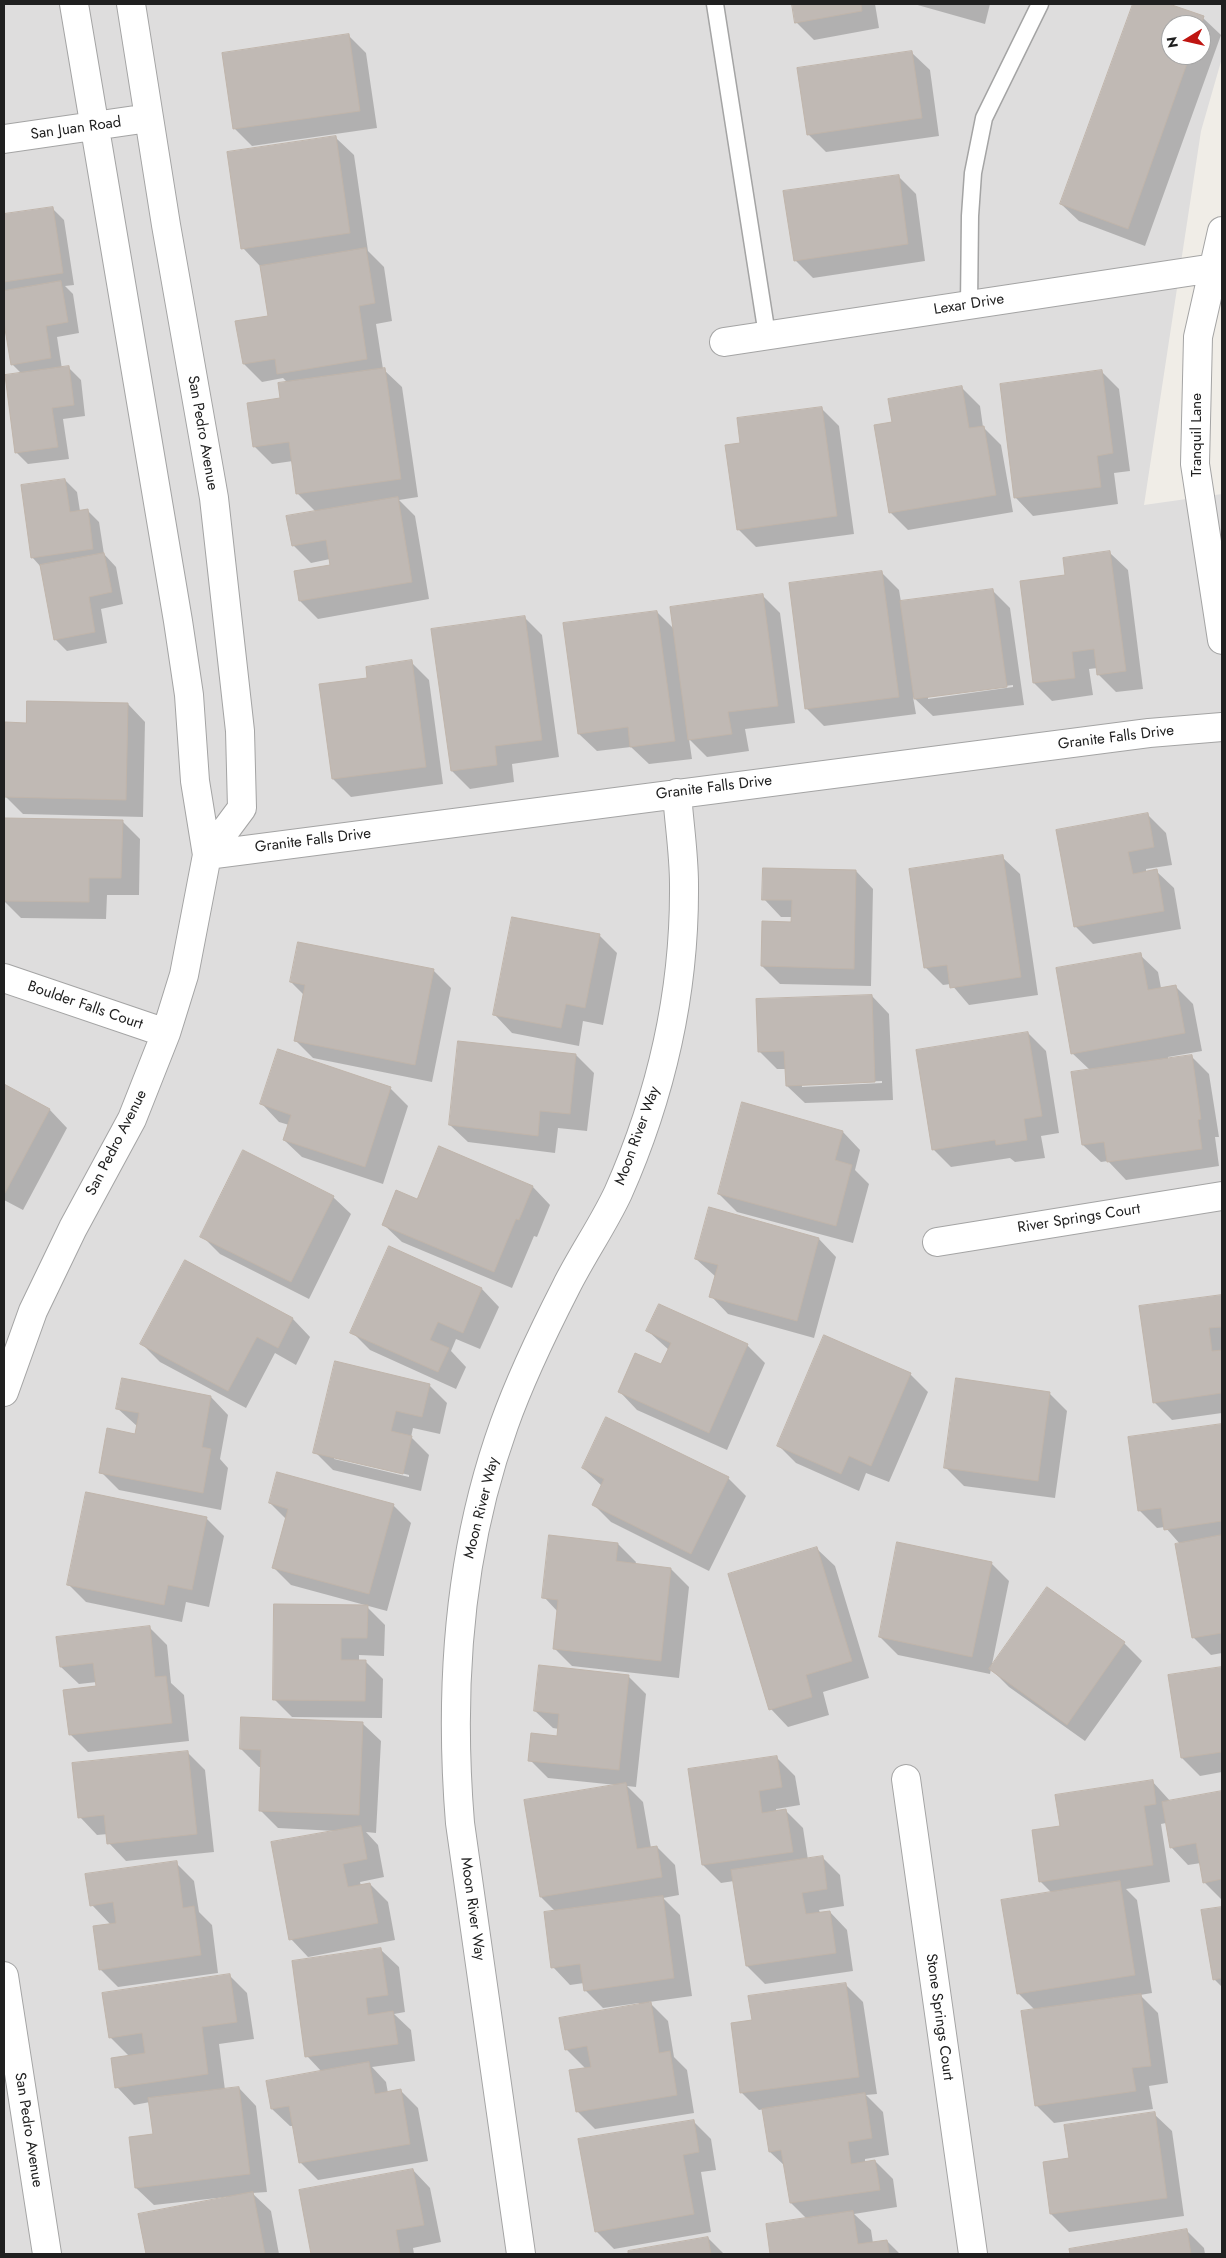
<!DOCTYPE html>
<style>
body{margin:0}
#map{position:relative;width:1226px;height:2258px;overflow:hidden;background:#f0ede7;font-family:Jost,sans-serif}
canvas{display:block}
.frame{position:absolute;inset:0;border:5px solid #202020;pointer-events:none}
.north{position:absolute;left:1161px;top:15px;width:50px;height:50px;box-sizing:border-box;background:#fff;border:1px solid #a6a6a6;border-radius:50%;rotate:261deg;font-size:14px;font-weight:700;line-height:20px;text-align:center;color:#202020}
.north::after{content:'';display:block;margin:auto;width:18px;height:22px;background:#bf1511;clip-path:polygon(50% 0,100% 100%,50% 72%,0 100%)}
</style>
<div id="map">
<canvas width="1226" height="2258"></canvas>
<div class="frame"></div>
<div class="north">N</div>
</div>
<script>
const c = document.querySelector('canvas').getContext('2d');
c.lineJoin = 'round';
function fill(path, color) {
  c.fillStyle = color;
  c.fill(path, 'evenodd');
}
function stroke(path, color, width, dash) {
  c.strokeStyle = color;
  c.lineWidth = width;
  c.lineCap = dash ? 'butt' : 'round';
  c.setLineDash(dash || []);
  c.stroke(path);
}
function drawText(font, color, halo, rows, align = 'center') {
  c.font = font + ' Jost,sans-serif';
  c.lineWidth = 5;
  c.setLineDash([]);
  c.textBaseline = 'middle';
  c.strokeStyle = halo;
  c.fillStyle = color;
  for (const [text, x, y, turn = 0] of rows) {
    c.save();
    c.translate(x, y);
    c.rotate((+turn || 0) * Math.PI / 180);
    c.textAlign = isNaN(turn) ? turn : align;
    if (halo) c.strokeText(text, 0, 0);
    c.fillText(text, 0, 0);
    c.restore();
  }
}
fill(new Path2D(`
 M4,4H1222V58L1201,131L1144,505L1222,494V2254H4ZM1171,25H1201V55H1171Z`), '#dedddd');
fill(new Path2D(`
 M793,4H875L879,28L814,40L796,22Z
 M914,4H990L985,24Z
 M1134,4H1166L1203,18L1221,35L1145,246L1079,221L1061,204ZM1171,25H1201V55H1171Z
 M348,35L366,53L377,128L252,146L234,128Z
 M912,53L930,70L939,136L826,152L808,134Z
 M336,138L354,155L368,251L384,267L392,321L376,324L383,369L402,387L418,497L399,500L415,516L429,599L318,619L300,601L295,572L331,566L330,559L311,563L293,545L316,512L297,493L293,461L272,464L254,446L281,399L288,383L283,378L262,382L244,364L269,317L260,266L243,248Z
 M898,176L916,194L925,261L813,278L795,260Z
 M52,208L64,220L74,285L65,286L73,294L79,333L57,337L62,369L69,368L81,380L85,416L63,419L69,459L28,464L16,452L22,374L12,364L4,316V215Z
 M1101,371L1119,389L1130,471L1114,473L1118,504L1033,516L1016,498L1001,385Z
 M962,388L980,406L983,427L1001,445L1013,512L908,530L890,512L894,423Z
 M821,408L839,426L854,534L756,547L738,529Z
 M65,480L77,492L80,511L87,510L99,522L104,554L116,567L123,604L101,609L107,643L67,651L55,639L41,567L32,557Z
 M1110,553L1128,570L1143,689L1116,692L1098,674V668L1089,669L1093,695L1052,701L1034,683L1066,576Z
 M881,572L899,590L901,602L992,590L1010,608L1024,705L933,716L913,697L916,714L824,726L806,708ZM1013,685V687L928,699V696Z
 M762,595L780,613L795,723L745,729L749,751L707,757L689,739L692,759L649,764L631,747L597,751L579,734L657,612L674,629Z
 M524,617L542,635L559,757L512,764L514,782L470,789L452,771Z
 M411,662L429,680L443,784L351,797L333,779L369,679Z
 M128,704L145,722L143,817L23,814L5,796L28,724Z
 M1148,815L1166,833L1172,865L1146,869V872L1156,871L1174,888L1181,929L1093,944L1075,926Z
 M4,819L122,821L140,839L139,895H107L106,919L21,918L4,901Z
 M1002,857L1020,874L1038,995L969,1005L951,984L943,985L925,967Z
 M856,871L873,889L871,986L780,984L762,966L793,924V917H781L764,899Z
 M599,935L617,953L603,1025L583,1021L579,1046L512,1033L495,1015Z
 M1140,955L1158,972L1161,988L1175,986L1193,1004L1202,1051L1168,1057V1059L1191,1056L1209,1074L1219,1137H1215L1219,1166L1126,1180L1108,1161L1101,1162L1083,1145L1090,1070L1072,1053Z
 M433,970L451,988L432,1082L313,1058L295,1040L304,995L291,982Z
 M872,996L889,1014L893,1100L805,1103L787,1086L786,1069H777L759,1051ZM882,1081V1083L802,1087V1084Z
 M1028,1033L1046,1051L1059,1133L1041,1136L1045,1158L1015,1162L1010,1158L951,1167L933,1149Z
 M576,1055L594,1073L587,1131L558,1128L555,1153L468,1142L450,1125Z
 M4,1085L50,1110L67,1128L23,1210L4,1200Z
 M390,1088L408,1106L383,1184L302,1157L284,1140L289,1125L279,1122L262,1104Z
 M843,1132L860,1150L855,1170L869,1184L853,1243L737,1212L719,1194Z
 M533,1187L550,1205L537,1237L534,1236L512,1288L402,1242L384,1225L417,1200Z
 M333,1197L351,1214L309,1299L220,1254L202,1236Z
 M819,1239L836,1257L814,1338L728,1314L711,1296L716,1277L696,1259Z
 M186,1262L293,1319L310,1337L296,1365L275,1353L246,1408L160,1362L142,1344Z
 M482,1289L499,1307L480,1349L456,1339L451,1351L466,1367L456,1389L370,1350L352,1332Z
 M1222,1296V1413L1172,1420L1154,1402L1141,1307Z
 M648,1331L747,1345L765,1363L727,1450L637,1410L620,1392L661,1366L669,1350Z
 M910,1374L928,1392L889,1482L866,1473L859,1491L796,1463L778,1445Z
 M429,1385L447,1403L440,1434L413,1428L411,1437L429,1455L421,1491L333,1470L315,1452ZM334,1456L409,1475V1477L334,1459Z
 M1049,1393L1067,1411L1055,1498L964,1486L946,1468Z
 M211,1397L228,1415L220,1459L228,1468L221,1510L119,1490L101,1472L136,1435L138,1427L117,1408Z
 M1222,1425V1653L1211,1655L1194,1638L1180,1544L1165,1527L1157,1528L1139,1510L1129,1438Z
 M583,1468L728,1478L746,1496L709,1571L611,1522L593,1504L602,1486Z
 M270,1503L393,1505L411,1523L387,1611L291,1585L273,1567L286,1519Z
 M206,1518L224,1536L209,1607L186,1602L182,1622L86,1602L68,1584Z
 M551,1537L618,1544L636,1562L635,1565L671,1569L689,1587L679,1678L572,1666L554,1648L558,1612L544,1597Z
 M817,1549L835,1566L869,1678L823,1692L829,1715L788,1727L771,1709Z
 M991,1563L1009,1581L990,1674L898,1655L880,1637Z
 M1048,1589L1124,1643L1142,1661L1085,1741L1009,1687L991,1669Z
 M366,1606L385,1625L384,1656L359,1655V1661H365L383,1679L382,1718L292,1717L274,1699Z
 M149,1627L167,1645L171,1683L184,1695L189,1741L88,1752L70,1734L97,1687V1682L79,1684L61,1667Z
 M1222,1668V1772L1200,1776L1182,1758L1170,1676Z
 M628,1676L646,1694L636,1787L627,1786L643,1802L651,1848L657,1847L675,1865L679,1895L663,1898L680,1915L692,1996L649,2002L668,2021L674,2057L687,2070L694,2113L595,2129L577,2111L586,2069L566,2049L639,2005V2003L603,2008L585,1990L584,1983L570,1985L553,1967L555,1911L541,1897L616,1785L548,1778L530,1760L558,1738L559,1729L553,1728L535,1711Z
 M363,1724L381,1741L376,1833L366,1832L378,1845L384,1877L360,1882L361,1886L370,1884L388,1902L395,1940L308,1957L291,1939L335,1831L278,1828L260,1810L262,1767H259L241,1749Z
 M187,1752L205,1770L214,1852L126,1861L109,1843L108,1834L97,1835L80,1817Z
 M777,1758L795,1776L800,1805L776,1809V1812L785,1810L803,1828L808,1860L822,1857L840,1875L844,1906L819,1910L820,1913L830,1912L847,1930L853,1971L765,1984L747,1966L734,1881L721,1883L703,1865L689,1770Z
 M1152,1781L1171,1802L1222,1793V1900L1204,1882L1201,1863L1188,1865L1171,1847L1166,1823L1161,1824L1170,1882L1126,1889L1137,1900L1152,1993L1140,1995L1158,2013L1168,2083L1149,2086L1153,2109L1054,2123L1036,2105V2011L1018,1993L1052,1893L1040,1881L1061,1827Z
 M176,1863L194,1881L199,1912L212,1925L218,1973L118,1987L100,1969L111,1925L92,1905Z
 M1222,1908V1987L1214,1979L1202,1911Z
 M381,1950L399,1967L405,2012L394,2014L411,2030L415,2061L372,2067L386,2082L388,2093L400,2090L418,2108L428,2161L318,2180L300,2162L294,2126H290L272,2109L322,2072L307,2056Z
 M229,1975L247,1993L254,2039L219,2044L225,2090L239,2088L256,2106L267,2192L252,2193L271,2211L279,2254H147L139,2215L226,2199V2197L154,2205L136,2188L154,2135L150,2102L134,2105L117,2087L130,2057L110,2037Z
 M845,1984L863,2002L877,2094L866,2095L883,2112L889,2155L865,2159V2163L875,2161L893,2179L897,2207L854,2214L871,2230L873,2243L887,2241L900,2254H771L767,2225L807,2219L791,2203L785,2166L770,2152L764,2109L759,2110L741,2092L753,2022Z
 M1154,2114L1172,2131L1184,2216L1069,2232L1051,2214L1045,2163L1070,2159Z
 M693,2121L711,2139L716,2170L701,2172L711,2232L614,2249L596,2231Z
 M413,2170L430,2188L441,2242L413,2248L414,2254H312L300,2191Z
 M1186,2230L1204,2248L1205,2254H1071L1070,2250Z
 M708,2238L724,2254H629V2252Z`), '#0003');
const building = new Path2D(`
 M792,4H861L862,11L795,23Z
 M1133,4H1169L1204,16L1201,25H1171V55H1190L1128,229L1060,204Z
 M349,34L360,111L233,129L222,53Z
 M912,51L922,118L807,135L797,68Z
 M336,136L350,233L241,249L227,152Z
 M899,175L908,244L794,261L783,191Z
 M53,207L63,273L4,282V214Z
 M366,248L375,303L359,306L367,359L277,374L275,359L243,364L235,321L268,316L260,266Z
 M61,281L68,322L46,326L51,358L11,365L4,323V291Z
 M69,366L74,405L52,408L58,447L15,453L5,375Z
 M385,368L401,479L296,494L289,442L253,447L247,403L280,398L278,383Z
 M1102,370L1113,453L1097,456L1101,487L1014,498L1000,384Z
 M962,386L969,428L984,426L996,495L889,513L874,425L892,422L888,399Z
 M822,407L837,516L737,530L725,445L740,443L737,418Z
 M65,479L70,512L88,509L93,549L31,558L21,485Z
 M398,497L412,582L299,601L294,571L330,565L326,540L292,546L286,516Z
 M1110,551L1126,671L1097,675L1094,649L1072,652L1075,678L1033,683L1020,581L1065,575L1063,558Z
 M104,553L112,592L89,597L95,632L54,640L40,565Z
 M882,571L899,697L805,709L789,583Z
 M993,589L1007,687L914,699L900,601Z
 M763,594L778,706L728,712L732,734L688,740L670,607Z
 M657,611L675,741L630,747L628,727L578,734L563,623Z
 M525,616L542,740L495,746L497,765L451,771L431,629Z
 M412,660L426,767L332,779L319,684L367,678L366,667Z
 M27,701L128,703L126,800L4,797L5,722L26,723Z
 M1148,813L1154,847L1128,852L1133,874L1157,869L1164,911L1074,927L1056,830Z
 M4,818L123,820L121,878H89V902L4,901Z
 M1003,855L1021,977L950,988L947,965L924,968L909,869Z
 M763,868L856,870L854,969L761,966L762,921L791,922L792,900H762Z
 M512,917L600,934L585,1008L566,1004L561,1028L493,1015Z
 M298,942L434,969L415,1065L294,1041L305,985L290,982Z
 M1141,953L1148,990L1176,985L1185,1033L1071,1054L1056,968Z
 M872,995L875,1082L786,1086L784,1051L758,1052L756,999Z
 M1028,1032L1042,1116L1024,1119L1027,1140L996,1145L995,1140L932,1150L916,1050Z
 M458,1041L576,1054L570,1114L540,1111L538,1136L449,1125Z
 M278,1049L391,1087L365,1167L283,1140L291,1115L260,1104Z
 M1192,1055L1201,1119L1198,1120L1202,1149L1107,1162L1104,1142L1082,1145L1071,1072Z
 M4,1084L50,1109L5,1193H4Z
 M742,1102L843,1131L835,1160L852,1165L836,1226L718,1194Z
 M439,1146L533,1186L519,1220L516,1219L494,1272L382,1225L396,1190L417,1199Z
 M243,1150L334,1196L291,1282L200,1237Z
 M709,1207L819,1238L797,1321L709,1297L718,1265L695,1259Z
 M389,1246L482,1288L463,1333L438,1322L430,1340L449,1348L438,1372L350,1333Z
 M185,1260L293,1318L278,1348L257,1337L228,1391L140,1344Z
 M1222,1295V1327L1209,1328L1212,1351L1222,1350V1393L1153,1403L1139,1306Z
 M659,1304L748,1344L709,1433L618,1392L635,1353L661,1364L671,1343L646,1331Z
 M824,1335L911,1373L871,1466L849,1456L841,1474L777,1446Z
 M335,1361L430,1384L422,1417L396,1411L391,1431L412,1436L403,1474L313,1453Z
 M122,1378L211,1396L202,1447L211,1449L203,1493L99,1473L107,1428L135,1434L139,1413L116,1409Z
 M956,1378L1050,1392L1038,1481L944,1468Z
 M606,1417L729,1477L691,1554L592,1505L604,1479L582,1468Z
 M1222,1424V1521L1164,1530L1161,1508L1138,1511L1128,1437Z
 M277,1472L394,1504L369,1594L272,1568L288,1509L269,1503Z
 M86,1492L207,1517L192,1590L168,1585L164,1605L67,1585Z
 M549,1535L618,1543L616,1561L671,1568L661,1661L553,1649L558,1600L542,1598Z
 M1222,1535V1633L1192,1638L1175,1544Z
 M897,1542L992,1562L972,1657L879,1637Z
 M817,1547L852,1661L806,1675L812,1697L769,1710L728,1574Z
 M1047,1587L1125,1642L1067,1725L989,1669Z
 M274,1604L368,1605L367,1638H341V1660H366L365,1701L273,1700Z
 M150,1626L155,1677L166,1676L172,1723L69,1735L63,1690L96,1686L93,1663L60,1667L56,1637Z
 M539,1665L629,1675L619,1770L528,1761L531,1733L557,1736L559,1714L534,1711Z
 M1222,1667V1752L1181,1758L1168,1675Z
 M241,1717L363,1722L359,1815L259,1811L261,1750L240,1749Z
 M188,1751L197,1834L107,1844L104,1815L78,1818L72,1763Z
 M777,1756L782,1787L759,1791L762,1813L786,1809L793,1852L702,1865L688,1769Z
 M1153,1780L1156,1804L1144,1806L1153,1865L1039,1882L1032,1830L1060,1826L1055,1795Z
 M626,1783L637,1849L657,1846L662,1877L540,1897L524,1800Z
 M1222,1791V1879L1203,1883L1196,1843L1170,1848L1162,1802Z
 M361,1826L367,1859L343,1864L348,1887L370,1883L378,1923L289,1940L271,1842Z
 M823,1856L827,1889L802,1893L806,1914L830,1911L836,1953L746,1966L731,1870Z
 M177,1861L183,1908L194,1906L201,1955L99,1970L93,1926L116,1923L113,1902L90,1906L85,1874Z
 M1120,1881L1135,1975L1017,1994L1001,1900Z
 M663,1896L674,1978L584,1991L580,1964L551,1968L544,1912Z
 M1222,1907V1978L1213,1980L1201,1910Z
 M381,1948L388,1995L366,1998L368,2015L393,2011L398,2044L305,2057L292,1961Z
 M230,1974L237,2022L202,2027L208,2074L115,2088L111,2058L145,2053L142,2033L109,2038L102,1993Z
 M846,1983L859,2077L740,2093L731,2023L752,2020L748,1996Z
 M1141,1994L1151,2066L1132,2068L1136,2091L1035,2106L1021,2011Z
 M651,2002L659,2053L670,2051L677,2095L576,2112L569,2070L591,2067L587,2046L565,2050L559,2018Z
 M369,2062L375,2094L401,2089L410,2144L299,2163L289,2106L271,2109L266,2081Z
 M239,2087L250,2174L135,2188L129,2137L153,2134L148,2098Z
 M865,2093L872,2138L848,2142L851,2164L875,2160L880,2190L790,2203L781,2150L769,2152L762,2109Z
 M1155,2112L1167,2198L1050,2214L1043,2162L1069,2158L1064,2125Z
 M694,2120L699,2152L683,2155L694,2214L595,2232L578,2139Z
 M413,2169L424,2225L396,2230L400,2254H311L299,2190Z
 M253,2192L265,2254H146L138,2214Z
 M853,2211L858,2244L887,2240L889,2254H770L766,2224Z
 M1187,2229L1191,2254H1070L1069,2249Z
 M708,2237L711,2254H628V2251Z`);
fill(building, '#c0b9b4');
stroke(building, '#c0b5ab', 1);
const service = new Path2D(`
 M715,4L767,335
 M969,305L970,216L973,173L984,118L1040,4`);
const minor = new Path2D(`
 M131,4L166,225L214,498L240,731L242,808L207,855
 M4,139L149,118
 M1222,231L1198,337L1195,464L1222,640
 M724,342L1214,268
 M207,855L1149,733L1222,727
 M4,978L166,1033
 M937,1242L1222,1196
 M4,1392L33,1311L73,1228L132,1119L166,1033L184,975L207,855L195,781L189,695L178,621L74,4
 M906,1779L973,2254
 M4,1976L47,2254
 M521,2254L460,1823C449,1688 458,1553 504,1425C521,1377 543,1332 566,1287C582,1255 603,1225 618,1193C661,1096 685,991 684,884C684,854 679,823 677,793`);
stroke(service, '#a4a4a4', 19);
stroke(minor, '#a4a4a4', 30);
stroke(service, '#fff', 16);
stroke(minor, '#fff', 28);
drawText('15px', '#202020', '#fff', [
 ["San Juan Road",76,129,-8],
 ["Lexar Drive",969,305,-9],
 ["San Pedro Avenue",202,433,80],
 ["Tranquil Lane",1197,435,-90],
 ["Granite Falls Drive",1116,738,-7],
 ["Granite Falls Drive",714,788,-7],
 ["Granite Falls Drive",313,841,-7],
 ["Boulder Falls Court",85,1006,19],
 ["Moon River Way",638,1136,-70],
 ["San Pedro Avenue",117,1143,-63],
 ["River Springs Court",1079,1219,-9],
 ["Moon River Way",482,1508,-76],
 ["Moon River Way",472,1909,82],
 ["Stone Springs Court",939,2017,82],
 ["San Pedro Avenue",28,2130,81]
]);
</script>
